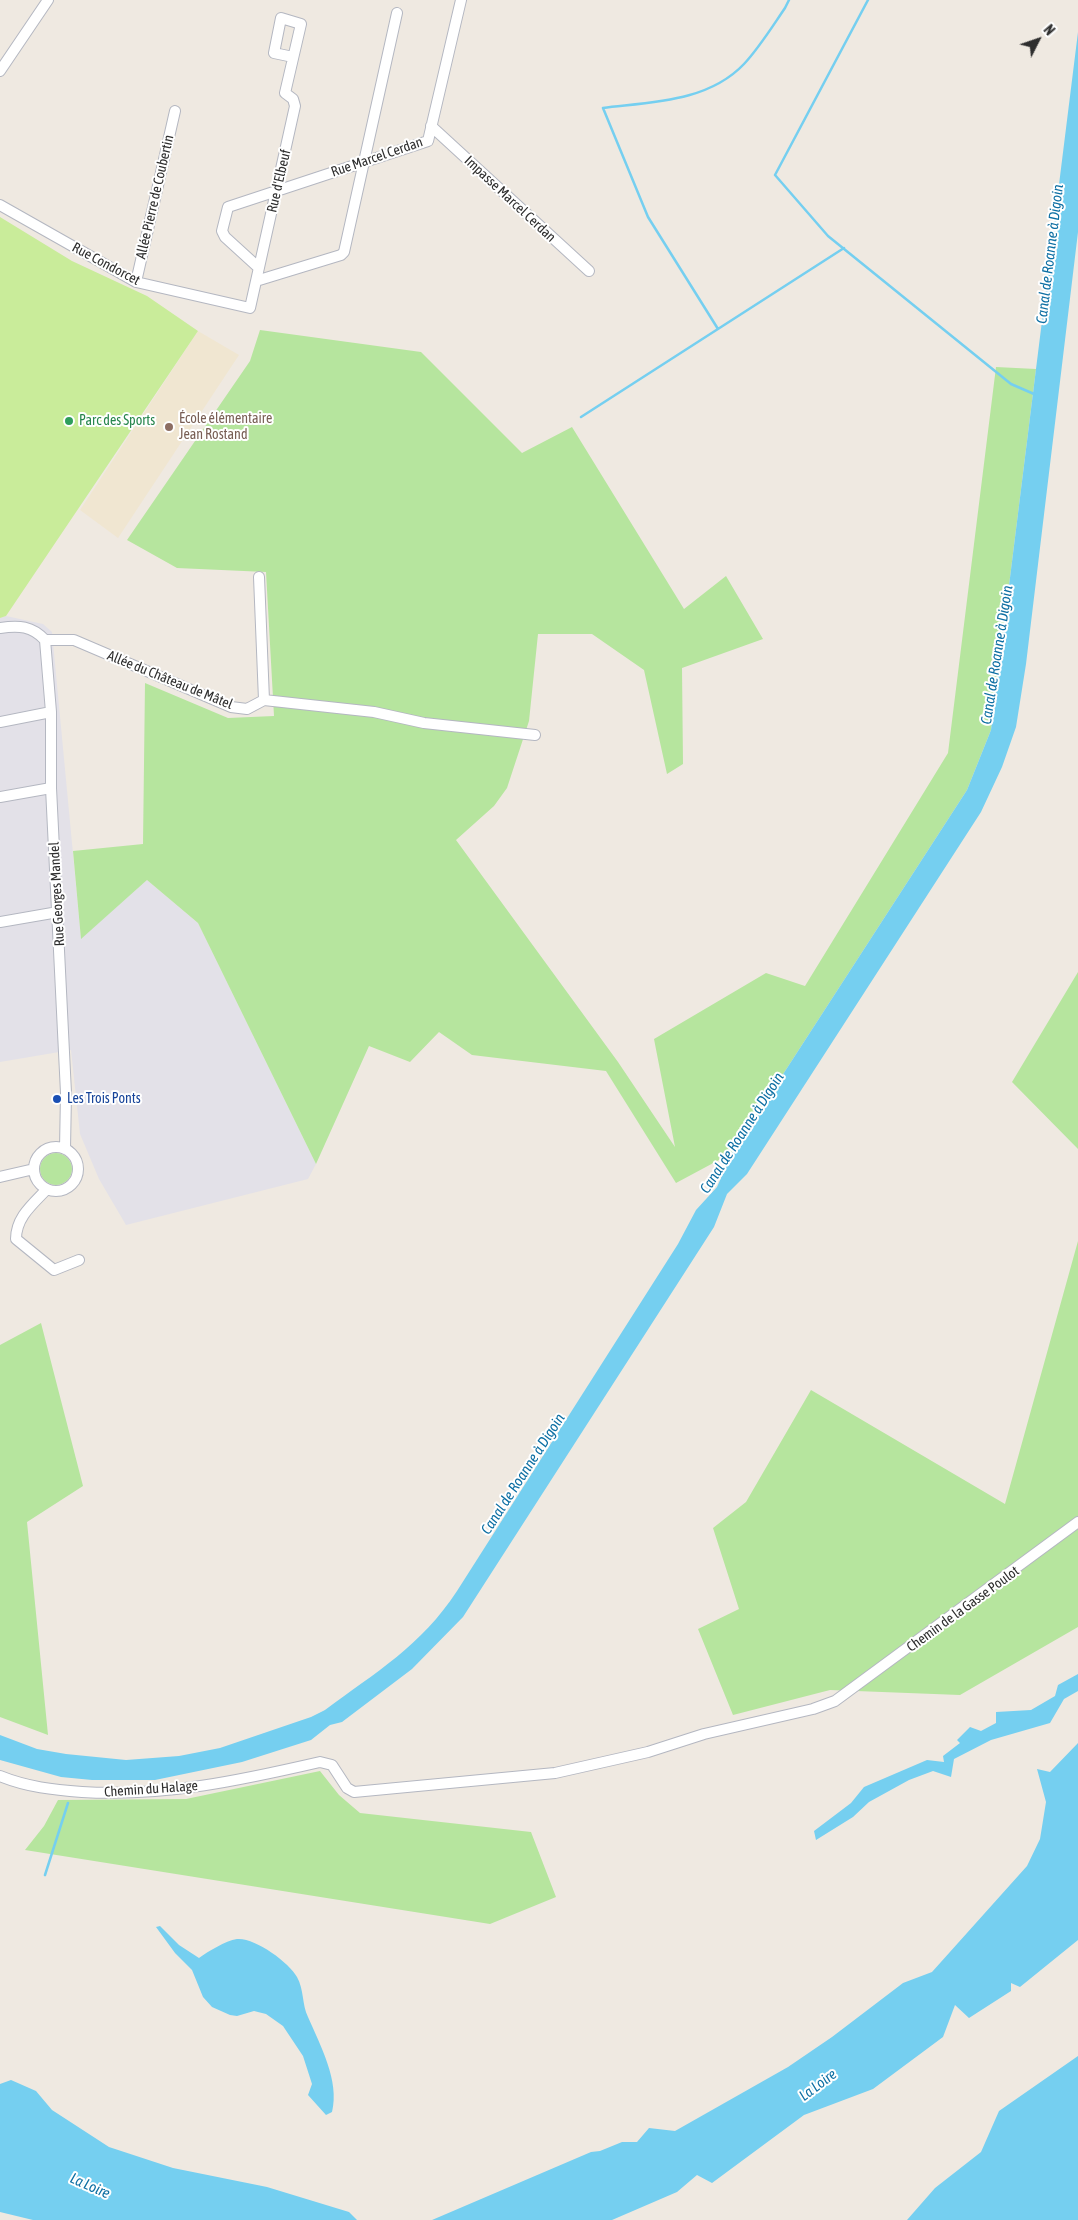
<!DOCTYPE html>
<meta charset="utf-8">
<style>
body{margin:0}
#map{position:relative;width:1078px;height:2220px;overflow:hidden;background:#efe9e1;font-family:"Asap Condensed",sans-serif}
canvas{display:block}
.north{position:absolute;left:1013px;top:15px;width:50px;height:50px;-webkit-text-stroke:4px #fff;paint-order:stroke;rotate:49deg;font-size:14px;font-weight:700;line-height:20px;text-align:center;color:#2e2e2e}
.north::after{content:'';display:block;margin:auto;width:18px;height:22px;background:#2e2e2e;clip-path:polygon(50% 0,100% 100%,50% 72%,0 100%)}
</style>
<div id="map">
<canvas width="1078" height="2220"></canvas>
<div class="north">N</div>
</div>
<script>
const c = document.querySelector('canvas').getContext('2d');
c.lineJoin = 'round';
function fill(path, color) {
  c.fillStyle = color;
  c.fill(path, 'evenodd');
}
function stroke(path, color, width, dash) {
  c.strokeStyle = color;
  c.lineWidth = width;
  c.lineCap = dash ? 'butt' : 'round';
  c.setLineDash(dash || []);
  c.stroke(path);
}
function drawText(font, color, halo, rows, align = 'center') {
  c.font = font + ' "Asap Condensed",sans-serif';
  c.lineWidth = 4;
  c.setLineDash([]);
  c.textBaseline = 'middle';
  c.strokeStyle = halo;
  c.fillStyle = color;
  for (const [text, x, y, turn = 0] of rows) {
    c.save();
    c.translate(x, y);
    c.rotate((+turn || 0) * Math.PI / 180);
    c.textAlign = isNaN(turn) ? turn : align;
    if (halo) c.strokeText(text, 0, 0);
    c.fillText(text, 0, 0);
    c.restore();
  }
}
fill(new Path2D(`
 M6,616L43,624L52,632L81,938L147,880L198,923L316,1164L308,1179L126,1225L99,1179L80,1134L71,1050L0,1062V618Z`), '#e3e1e8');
fill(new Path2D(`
 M198,331L239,355L118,538L80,510Z`), '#f0e6d1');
fill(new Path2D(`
 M260,330L421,352L522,453L572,427L684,609L726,576L763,639L682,668L683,764L667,774L644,670L592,634H538L529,721L507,788L494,806L456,840L618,1062L675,1147L654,1039L766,973L805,986L948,753L996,367L1036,369L991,730L967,790L732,1153L676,1183L606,1071L472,1055L439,1032L410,1062L369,1046L316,1164L198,923L147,880L81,939L73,851L143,844L145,683L228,718L274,716L266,572L177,568L127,540L250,361Z
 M1078,972V1149L1012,1082Z
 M40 1169a16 16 0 1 1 32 0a16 16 0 1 1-32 0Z
 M1078,1241V1627L960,1695L830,1690L733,1715L698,1629L739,1609L713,1528L746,1502L811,1390L1005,1504Z
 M41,1323L83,1486L27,1522L48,1735L0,1717V1345Z
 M320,1771L339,1795L360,1813L531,1832L556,1897L490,1924L25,1850L44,1826L58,1800L186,1799Z`), '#b6e59e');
fill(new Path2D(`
 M0,217L72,261L147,296L198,331L6,616L0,618Z`), '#c9ec9a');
fill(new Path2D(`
 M1078,32V232L1026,664L1016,727L1002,767L981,812L747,1174L727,1194L714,1227L463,1617L412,1669L342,1722L330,1725L311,1740L242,1762L155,1780H92L61,1777L0,1760V1735L37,1749L66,1754L126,1760L179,1756L220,1748L311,1717L325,1710C376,1672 421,1646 457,1591L678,1244L696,1210L717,1187L732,1153L967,790L991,730Z
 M1078,1674V1691L1064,1699L1050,1723L991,1740L954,1759L951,1777L933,1771L909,1780L869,1802L853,1817L816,1840L814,1831L851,1803L864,1787L927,1760L944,1762L943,1756L960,1743L957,1740L970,1727L981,1731L996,1723V1712L1031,1710L1055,1696L1058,1685Z
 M1078,1743V1940L1020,1987L1011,1983V1991L969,2018L955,2005L943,2037L873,2089L804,2115L712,2183L697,2175L677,2192L612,2220H432L591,2152L600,2151L622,2142H637L649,2128L675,2131L788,2067L832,2037L903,1983L932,1972L1027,1866L1040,1839L1046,1802L1037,1769L1050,1772Z
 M160,1926L179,1945L199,1958C209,1951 225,1941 237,1939C254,1937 289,1962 297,1977C304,1989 302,2005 308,2017C320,2045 340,2081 332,2112L326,2115L308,2095L312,2084L303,2056L283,2026L266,2014L254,2011L237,2016L230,2015L212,2007L203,1997L192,1970L175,1953L156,1927Z
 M1078,2056V2220H907L935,2188L981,2152L999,2111Z
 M11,2080L36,2091L52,2110L109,2147L173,2168L267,2187L349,2212L357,2220H33L0,2212V2084Z`), '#75cff0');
stroke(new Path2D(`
 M868,0L775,175L828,236L1011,384L1034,394
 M718,329L648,217L603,108C651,102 708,102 744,64C759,48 772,27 785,8L789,0
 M581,417L844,248
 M45,1875L68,1803`), '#75cff0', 2.5);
const minor = new Path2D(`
 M0,71L48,0
 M431,126L589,271
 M0,205L136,282L250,308L295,106L293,99L285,93L301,24L281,18L274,53L293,57
 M259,268L225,237L222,231L228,207L428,141L461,0
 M256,281L341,255L344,252L397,13
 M136,282L175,111
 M259,577L264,700
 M0,628C19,625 32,626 45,640
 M45,640L51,712V788L66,1093L65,1149
 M45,640H74L231,707L247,709L264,700L374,712L424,723L535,735
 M0,722L51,712
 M0,797L51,788
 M0,922L58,912
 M34 1169a22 22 0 1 1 44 0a22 22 0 1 1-44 0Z
 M0,1177L34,1169
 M47,1189C33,1204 16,1217 16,1239L54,1270L79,1260
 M0,1776C27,1787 54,1790 82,1792C164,1797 242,1780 320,1762L332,1765L347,1788L354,1792L555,1773L648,1752L704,1734L813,1709L835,1701L1078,1522`);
stroke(minor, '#b4b7c1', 12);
stroke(minor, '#fff', 10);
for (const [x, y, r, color] of [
 [69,421,5,"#2e9e5b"],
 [169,427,5,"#8d6e63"],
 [57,1099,5,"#1a4fb4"]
]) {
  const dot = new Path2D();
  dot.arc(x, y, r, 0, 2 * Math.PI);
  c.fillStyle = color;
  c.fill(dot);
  stroke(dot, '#fff', 2);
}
drawText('14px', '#2e2e2e', '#fff', [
 ["Rue Marcel Cerdan",377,157,-19],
 ["Rue d'Elbeuf",279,181,-77],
 ["Allée Pierre de Coubertin",155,197,-77],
 ["Impasse Marcel Cerdan",510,199,43],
 ["Rue Condorcet",106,264,28],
 ["Allée du Château de Mâtel",170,680,22],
 ["Rue Georges Mandel",57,894,-93],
 ["Chemin de la Gasse Poulot",963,1609,-36],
 ["Chemin du Halage",151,1789,-4]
]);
drawText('14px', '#785e54', '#fff', [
 ["École élémentaire",179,419],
 ["Jean Rostand",179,435]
], 'left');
drawText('14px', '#27864d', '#fff', [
 ["Parc des Sports",79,421]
], 'left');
drawText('14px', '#164399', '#fff', [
 ["Les Trois Ponts",67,1099]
], 'left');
drawText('italic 15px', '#0d6fa3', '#fff', [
 ["Canal de Roanne à Digoin",1050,254,-83],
 ["Canal de Roanne à Digoin",997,655,-81],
 ["Canal de Roanne à Digoin",742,1133,-57],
 ["Canal de Roanne à Digoin",523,1474,-57],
 ["La Loire",818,2085,-37],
 ["La Loire",90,2186,24]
]);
</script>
